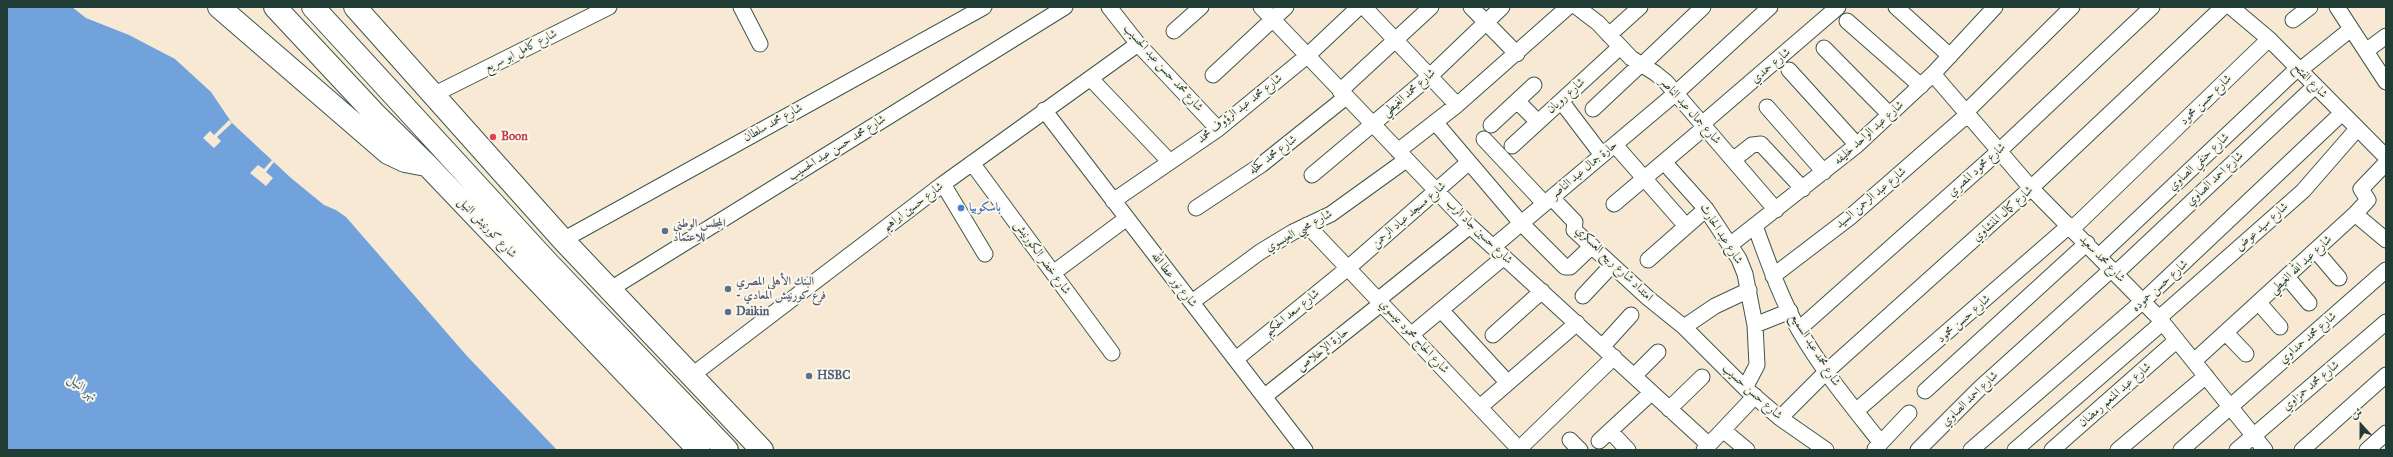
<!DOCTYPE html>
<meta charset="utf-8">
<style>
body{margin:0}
#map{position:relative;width:2393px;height:457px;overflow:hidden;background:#f7e9d3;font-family:"IM FELL Great Primer",Amiri,serif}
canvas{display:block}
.frame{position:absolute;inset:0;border:8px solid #1f3d34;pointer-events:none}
.north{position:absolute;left:2341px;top:405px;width:40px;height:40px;-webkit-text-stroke:3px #fbf7ec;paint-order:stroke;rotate:339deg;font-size:11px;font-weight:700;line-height:16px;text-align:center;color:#1f3d34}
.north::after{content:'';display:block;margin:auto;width:14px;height:18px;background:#1f3d34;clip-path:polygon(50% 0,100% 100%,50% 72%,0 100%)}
</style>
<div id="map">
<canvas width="2393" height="457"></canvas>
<div class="frame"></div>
<div class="north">ش</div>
</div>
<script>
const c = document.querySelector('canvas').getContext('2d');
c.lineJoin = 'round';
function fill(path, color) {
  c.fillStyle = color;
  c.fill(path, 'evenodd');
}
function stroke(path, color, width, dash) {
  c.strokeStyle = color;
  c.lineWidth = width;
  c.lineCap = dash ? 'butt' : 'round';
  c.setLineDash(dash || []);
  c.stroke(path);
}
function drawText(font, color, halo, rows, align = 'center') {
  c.font = font + ' "IM FELL Great Primer",Amiri,serif';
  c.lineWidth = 4;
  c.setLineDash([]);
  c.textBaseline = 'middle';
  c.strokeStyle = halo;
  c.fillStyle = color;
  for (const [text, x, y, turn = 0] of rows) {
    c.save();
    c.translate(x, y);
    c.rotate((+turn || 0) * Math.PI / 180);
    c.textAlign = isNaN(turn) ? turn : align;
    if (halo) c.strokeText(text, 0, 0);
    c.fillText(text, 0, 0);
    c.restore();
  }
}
fill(new Path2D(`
 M7,7H72L86,18L129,35L175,59L211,92L232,123L291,178L324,205L336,210L346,217L467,356L557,450H7Z`), '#72a2dc');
fill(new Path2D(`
 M229,120L232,123L217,137L221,141L214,148L203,138L210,131L214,135Z
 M272,160L274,162L266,172L273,178L266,186L250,173L258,165L264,169Z`), '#f7e9d3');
const street = new Path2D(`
 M741,7L760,44
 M1109,7L1138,44L1218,129
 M1261,7L1470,226L1709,445
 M1364,7L1457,105
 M1471,7L1517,54
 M1577,7L1598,23L1631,58L1655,73L1666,82L1776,210
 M1896,7L1950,56
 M2231,7L2269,39L2386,157
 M2337,7L2386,82
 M2293,20L2310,7
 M1847,21L1921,86
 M1174,31L1201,7
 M1609,35L1640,7
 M1824,48L1890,115
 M2366,51L2386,36
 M1643,64L1703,7
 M1789,70L1857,145
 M2300,70L2351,29
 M1933,74L2031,188L2159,318L2265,450
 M1213,75L1286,7
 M1091,79L1170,162
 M1340,91L1431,7
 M433,95L609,7
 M1517,101L1538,122
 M1561,101L1602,155
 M1767,107L1824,172
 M1593,109L1641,64
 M1044,110L1305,450
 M1965,113L2072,7
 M1435,122L1521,223L1565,267H1570L1592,246
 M1702,124L1838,7
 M1491,125L1534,85
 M1484,139L1544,203
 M1615,145L1686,226
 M1512,146L1620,47
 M1398,151L1457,105L1568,7
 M1733,160L1752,145L1761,144L1803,189
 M1664,162L1706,209L1739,259L1745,274L1755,325L1757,365L1745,388
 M972,163L1112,353
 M1312,175L1430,76L1502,7
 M943,184L985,254
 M1552,198L1575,222L1574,230L1648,298L1684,327L1745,388L1780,418L1826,450
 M1113,201L1218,129L1307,56L1359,7
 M1614,204L1705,127
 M1196,208L1261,165L1346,97
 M2355,214L2386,240
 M1307,225L1520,450
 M1755,226C1768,261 1780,297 1799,330C1822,370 1852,406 1881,443
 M2073,228L2269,39
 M563,240L984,7
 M1730,245L1857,145L1933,74L1995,7
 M1493,247L1676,93L1770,7
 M2316,251L2339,278
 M2099,256L2298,68
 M1648,260L1706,209
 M1053,273L1127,218
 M2116,273L2315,86
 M1773,276L1849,218L1967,115
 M2288,278L2309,303
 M609,290L1065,7
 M1583,296L1612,265
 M1379,299L1470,226
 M1192,302L1260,252L1293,232L1331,214L1406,160
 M2259,303L2280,327
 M1441,310L1508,383
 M2159,318L2303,191L2357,129
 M1755,325L1790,311
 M1684,327L1715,306L1749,290
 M1799,329L1998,152L2152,7
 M2226,333L2246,354
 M1412,334L1504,257
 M1493,335L1542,291
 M1602,347L1631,315
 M1236,359L1348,268L1469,162
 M2194,361L2355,214L2368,200L2361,189L2386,163
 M691,376L943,184L1138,44
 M1634,376L1658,352
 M1925,391L2087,243
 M1265,396L1382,303
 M1480,407L1577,323
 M1669,409L1702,377
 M1856,411L2070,225
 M1780,418L1826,372L2031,188L2223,7
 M1723,430L1747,450
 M1610,431L1628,450
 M1570,440L1580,450
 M1599,441L1651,393
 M1519,449L1614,357
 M1875,449L1909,413
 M1704,450L1755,396
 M1918,450L1980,388L2112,269
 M1971,450L2143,301L2342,113
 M2015,450L2163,322
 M2052,450L2177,340
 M2118,450L2206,376
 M2181,450L2386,270
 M2237,450L2386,322
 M2302,450L2386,375
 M2367,450L2386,433`);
const highway = new Path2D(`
 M219,7L388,153L405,161L426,165
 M275,7L374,113L427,165L699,450
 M313,7L548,263L727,450
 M355,7L563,240L762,450`);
stroke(street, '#3f574c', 17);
stroke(highway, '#3f574c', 24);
stroke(street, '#fff', 15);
stroke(highway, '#fff', 22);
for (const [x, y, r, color] of [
 [493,137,4,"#e0444e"],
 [961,208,4,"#3f7fe0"],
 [665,231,4,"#5c6f8a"],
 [728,289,4,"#5c6f8a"],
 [728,312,4,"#5c6f8a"],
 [809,376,4,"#5c6f8a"]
]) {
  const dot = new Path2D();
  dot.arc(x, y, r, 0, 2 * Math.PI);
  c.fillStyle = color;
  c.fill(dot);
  stroke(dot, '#fbf7ec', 1.5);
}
drawText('12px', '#1f3d34', '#fbf7ec', [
 ["شارع كامل ابو سريع",521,51,-27],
 ["شارع حمدي",1771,66,-40],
 ["شارع محمد حسن عبد الحسيب",1163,68,48],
 ["شارع الفتح",2310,81,46],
 ["شارع محمد الغيطي",1409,93,-41],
 ["شارع رويان",1566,96,-42],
 ["شارع حسن محمود",2206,100,-44],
 ["شارع محمد عبد الرؤوف محمد",1240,109,-38],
 ["شارع جمال عبد الناصر",1690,111,48],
 ["شارع محمد سلطان",773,123,-29],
 ["شارع عبد الواحد خليفه",1869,133,-42],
 ["شارع محمد حسن عبد الحسيب",837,148,-32],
 ["شارع محمد كحله",1273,155,-37],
 ["شارع حنفي الصاوي",2199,162,-43],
 ["حارة جمال عبد الناصر",1584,170,-40],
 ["شارع محمود المصري",1977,170,-42],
 ["شارع احمد الصاوي",2215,179,-43],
 ["شارع عبد الرحمن السيد",1871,198,-40],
 ["شارع حسين ابراهيم",913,207,-37],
 ["شارع كمال المنشاوي",2003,214,-42],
 ["شارع مسجد عباد الرحمن",1409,215,-41],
 ["شارع سيد عوض",2262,227,-42],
 ["شارع كورنيش النيل",487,228,46],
 ["شارع محيي العيسوي",1299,231,-29],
 ["شارع حسين جاد الرب",1479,232,44],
 ["شارع عبد الحارث",1721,234,57],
 ["شارع خضر الكورنيش",1042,258,54],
 ["شارع محمد سعيد",2102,259,46],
 ["امتداد شارع ربيع العسكري",1614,264,44],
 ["شارع عبد الله الغيطي",2301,265,-43],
 ["شارع نور عطا الله",1174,280,52],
 ["شارع حسن حموده",2160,286,-42],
 ["شارع سعد الحكيم",1292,313,-39],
 ["شارع حسن محمود",1964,319,-41],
 ["شارع الحاج محمود عيسوي",1414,337,47],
 ["شارع محمد حمداوي",2308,338,-41],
 ["حارة الإخلاص",1323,350,-39],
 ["شارع محمد عبد السميع",1815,350,58],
 ["شارع محمد حمزاوي",2311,386,-40],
 ["شارع حسن حسيب",1752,392,42],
 ["شارع عبد المنعم رمضان",2115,395,-41],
 ["شارع احمد الصاوي",1970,399,-44]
]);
drawText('bold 12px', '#be3a42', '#fbf7ec', [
 ["Boon",501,137]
], 'left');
drawText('bold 12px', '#366cbe', '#fbf7ec', [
 ["باسكوبيا",969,208]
], 'left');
drawText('bold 12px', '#4e5e75', '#fbf7ec', [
 ["المجلس الوطني",673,224],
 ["للاعتماد",673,238],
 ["البنك الأهلي المصري",736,282],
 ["- فرع كورنيش المعادي",736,296],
 ["Daikin",736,312],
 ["HSBC",817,376]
], 'left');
drawText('italic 13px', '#385b66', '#fbf7ec', [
 ["نهر النيل",82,388,40]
]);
</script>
